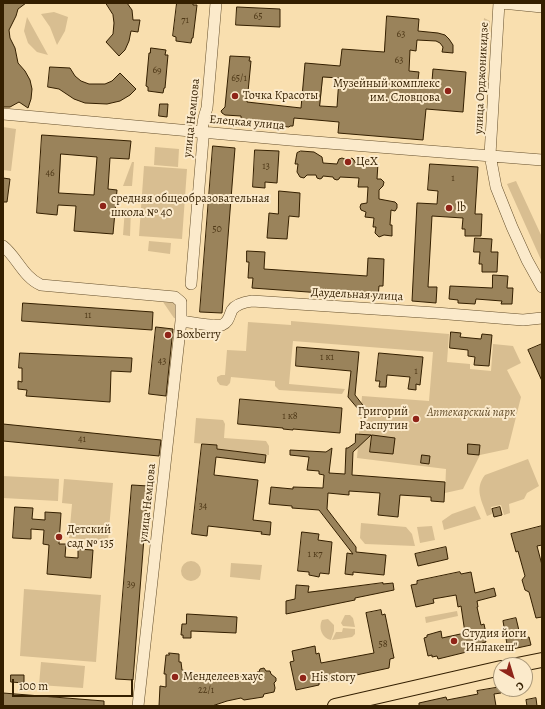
<!DOCTYPE html>
<meta charset="utf-8">
<style>
body{margin:0}
#map{position:relative;width:545px;height:709px;overflow:hidden;background:#f9dfaf;font-family:Alegreya,serif}
canvas{display:block}
.frame{position:absolute;inset:0;border:4px solid #341f00;pointer-events:none}
.north{position:absolute;left:493px;top:657px;width:40px;height:40px;box-sizing:border-box;background:#fbeacb;border:1px solid #ab997a;border-radius:50%;rotate:142deg;font-size:11px;font-weight:700;line-height:16px;text-align:center;color:#341f00}
.north::after{content:'';display:block;margin:auto;width:14px;height:18px;background:#8f2418;clip-path:polygon(50% 0,100% 100%,50% 72%,0 100%)}
.scale{position:absolute;left:12px;top:679px;width:121px;height:18px;box-sizing:border-box;border:2px solid #341f00;border-top:0;padding-left:5px;font-size:12px;line-height:14px;white-space:nowrap;color:#341f00;-webkit-text-stroke:3px #fbeacb;paint-order:stroke}
</style>
<div id="map">
<canvas width="545" height="709"></canvas>
<div class="frame"></div>
<div class="north">С</div>
<div class="scale">100 m</div>
</div>
<script>
const c = document.querySelector('canvas').getContext('2d');
c.lineJoin = 'round';
function fill(path, color) {
  c.fillStyle = color;
  c.fill(path, 'evenodd');
}
function stroke(path, color, width, dash) {
  c.strokeStyle = color;
  c.lineWidth = width;
  c.lineCap = dash ? 'butt' : 'round';
  c.setLineDash(dash || []);
  c.stroke(path);
}
function drawText(font, color, halo, rows, align = 'center') {
  c.font = font + ' Alegreya,serif';
  c.lineWidth = 4;
  c.setLineDash([]);
  c.textBaseline = 'middle';
  c.strokeStyle = halo;
  c.fillStyle = color;
  for (const [text, x, y, turn = 0] of rows) {
    c.save();
    c.translate(x, y);
    c.rotate((+turn || 0) * Math.PI / 180);
    c.textAlign = isNaN(turn) ? turn : align;
    if (halo) c.strokeText(text, 0, 0);
    c.fillText(text, 0, 0);
    c.restore();
  }
}
fill(new Path2D(`
 M54,12L68,17L65,31L57,45L50,27L41,14Z
 M27,17L48,55L37,52L28,43L24,31Z
 M484,18L490,21L488,51L481,53Z
 M3,127L16,129L11,171L3,170Z
 M155,147L179,149L178,167L154,165Z
 M132,162H134L132,186H123Z
 M144,166L187,169L182,239L139,236Z
 M516,181L542,237V262L507,184Z
 M125,208L131,209L130,236L123,235Z
 M149,241L171,243L170,254L148,251Z
 M163,302L178,303L179,319L174,318Z
 M291,321L449,334L447,362L470,364V369L491,371L493,344L513,346L521,363L507,370L521,397L508,449L480,455L463,489L445,493L446,469L357,458L362,396L429,401L433,352L293,341L289,384L345,389L342,394L279,390L275,386V381L231,377L230,383L227,386L220,385L217,381V377L221,375H225L227,350L246,351L248,322L291,325Z
 M196,418L223,420L225,424L224,438L266,441L269,446V455L218,449V445L194,443Z
 M528,459L539,486L527,493L524,499L509,504L510,513L504,515L501,505L491,507L492,514L487,516C482,501 474,489 485,475Z
 M3,476L59,479L58,501L3,498Z
 M64,479L113,483L108,541L69,538L72,504L62,503Z
 M475,506L481,519L444,530L442,521L452,514Z
 M361,523L406,527L412,534L415,546L365,544L360,538Z
 M432,526L435,540L420,543L417,527Z
 M181 571a10 10 0 1 1 20 0a10 10 0 1 1-20 0Z
 M231,563L262,565L260,580L230,577Z
 M24,589L101,595L96,662L20,656Z
 M457,611L458,616L426,623L425,617Z
 M345,615H350L353,618L355,627L343,626L341,623Z
 M328,619L334,625V631L331,640C322,638 318,628 322,620Z
 M343,628L355,629V634L352,637L332,640L336,632H342Z
 M41,662L85,666L83,688L39,685Z`), '#d8be91');
const building = new Path2D(`
 M3,3H26L18,9L16,16L9,30L10,38L15,48L18,63L25,71L30,80L32,89L31,99L28,108L19,102L10,107H3Z
 M106,3H127L132,10L133,20H140L138,32L131,31L129,41L125,50L119,56L106,42L113,34L114,23L113,15Z
 M177,3H193V5H197L193,38H192L191,43L176,41V37L173,36Z
 M237,7L280,9V27L236,25Z
 M387,16L419,19L418,31L438,33L445,35L449,39L453,45V53L442,52L443,47L440,43L436,41L417,40L416,51L410,50L409,71L419,72L418,80L432,81L433,69L466,72L463,112L426,109L423,140L338,133L339,122L294,118L293,126H290L289,127L255,124V122L241,120V116L225,115L222,113L221,111L225,107L230,56L250,57L249,61H251L247,102L301,108L305,63L340,66L342,49L384,52ZM323,77L339,78L337,107L320,106Z
 M151,48L166,50L165,55H168L165,88H164L163,93L148,91V87L146,86L149,53H150Z
 M50,67L70,68L75,76L81,81L89,84H105L112,81L120,73L136,89L130,95L120,101L107,104L85,103L74,99L59,89L48,87Z
 M160,104H168L167,117L159,116Z
 M42,135L131,141L129,159L110,158L108,189L117,190L113,234L74,231L76,206L58,205L57,215L37,213ZM61,154L97,157L94,195L59,193Z
 M213,146L235,148L222,313L200,312Z
 M255,150L279,151L277,183L265,182V188L253,187Z
 M301,151L314,152L322,157L323,163L337,164L339,159L342,158L347,160L352,158L354,160L356,164L367,165L370,160L373,159L375,160L376,163H378L377,179H381L384,182L383,186L379,190V199L395,202L397,204V208L395,211L391,210L390,225H392V236L384,235L379,237L375,233L376,227H373L374,218L365,217L366,212L361,210L360,207L361,204L367,203L368,187H358L359,178L340,177L339,179L337,180L334,179L333,177L323,176L322,178L320,179L317,178L316,175H307L304,178L300,177L297,172L298,164H295L297,153Z
 M430,164L478,167L475,214H482L481,236H465V229H462L463,218L432,216L428,287H437L436,303L412,301L417,203L437,204L438,191L428,190Z
 M3,178L10,179L7,202H3Z
 M279,191L300,193L299,217L289,216L287,239L267,238L269,213L278,214Z
 M475,238L492,239L491,252H498L497,272H482V264H479L480,252H474Z
 M247,251L265,252L264,269L367,276L368,258L384,259L383,286H379L378,297L252,288L253,278H248L249,262H247Z
 M493,275L508,276L507,288H513L512,304H501L502,301L476,299L475,304L458,303V300L449,299L450,286L492,288Z
 M23,303L153,312L152,330L22,321Z
 M156,327L173,329L166,396L149,394Z
 M451,332L461,333L460,337L481,339L482,334L492,335L489,366L474,365L475,357L468,356V350L450,348Z
 M542,344V381L528,350Z
 M297,347L359,352L355,395L369,413L364,416L348,397L351,371L296,366Z
 M20,353L132,358L131,372L111,371L110,402L26,396L27,390L18,389V381L22,382V368H19Z
 M379,353L423,357L420,385L416,384V390L408,389L410,377L387,375L386,387H379L380,381H376Z
 M240,399L342,408L340,433L293,429V430L283,429V428L238,424Z
 M3,424L161,440L159,456L3,441Z
 M356,434L371,435L353,452L352,475L445,482L444,502L431,501V497L400,495L398,517L378,515L380,493L349,491V495L328,493L327,509L356,547V552L386,555L384,575L353,572V575L345,574L347,553L353,554L319,510L292,508V506L269,504L271,487L293,489V487L323,488L324,475L319,474V471L307,470L309,457L290,455V450L326,452L332,448L329,473L345,474L346,448H348L355,443Z
 M372,435L395,438L393,454L370,452Z
 M202,444L217,445V449L266,455L265,463L216,457L214,475L258,480L253,520L271,522L270,535L261,534L262,532L208,526L207,536L192,534Z
 M468,444L480,445L479,455L468,454Z
 M422,455L430,456L429,464L421,463Z
 M132,485L148,486L133,680L116,679Z
 M15,507L33,508L32,519L45,520V512L61,513L59,544H66L65,557L78,558V549L93,550L91,578L47,574L49,545L43,544L44,530L31,529V539L13,538Z
 M500,507L502,515L494,517L492,509Z
 M542,526V545L537,546L542,565V617L536,618L529,592L525,590L522,580L525,576L518,551L516,552L511,534Z
 M302,532L319,534L318,540L332,542L329,574L320,573L319,577L309,575V572L298,571Z
 M446,547L448,559L418,566L415,554Z
 M460,572L461,574L471,572L475,593L494,588L496,596L477,601L478,607H477L481,625L484,624L487,638L485,639L486,642L482,643L483,648L438,659L437,656L432,657V655L428,656L424,638L427,637V635L441,631L442,638L465,633L461,606L458,607L456,595L433,599L434,603L416,607L411,585L417,584V581Z
 M383,583V584L393,583L394,590L355,598V600L286,614V601L295,599L296,585L309,586L308,592Z
 M381,610L382,615L385,614L394,658L390,659L389,668L319,683V685L296,690L290,662L294,661L292,651L315,646L316,654L319,653L321,663L374,653L366,613Z
 M187,614L237,617L236,633L191,631V638H183V635H181L182,624H186Z
 M516,618L521,639L529,637L531,645L508,650L503,621Z
 M169,653L179,654V662H181L182,670L186,671L185,681L236,674L238,676L240,675L242,678H246L256,676L257,672H259L260,669L264,668L266,671H270L271,674L276,678V681L274,683L275,688L274,692L264,694L263,697L244,700L241,698L227,701L212,706H159L160,686L166,687V674H164L166,655H169Z
 M11,675H24V683L11,682Z
 M501,687V693L494,694L496,706H419V703L446,697L447,700L478,694L477,691Z
 M3,693L104,701V706H3Z
 M536,698L537,706H527L526,700Z`);
fill(building, '#9a835b');
stroke(building, '#341f00', 1);
const minor = new Path2D(`
 M499,3L490,155L496,187L512,227L527,260L542,287
 M502,3L542,7
 M3,114L290,140L542,160
 M3,246C17,257 23,277 41,285L175,297L181,302V321L138,706
 M191,284L203,139C201,128 203,119 207,108L216,3
 M181,321C189,322 216,327 222,325C229,322 229,316 232,310C236,304 245,302 252,301L436,313L523,320L542,318`);
const major = new Path2D(`
 M517,665L542,660
 M335,706L501,668`);
stroke(minor, '#654f2c', 12);
stroke(major, '#341f00', 16);
stroke(minor, '#fbeacb', 11);
stroke(major, '#f9dfaf', 14);
for (const [x, y, r, color] of [
 [448,91,4,"#8f2418"],
 [235,96,4,"#8f2418"],
 [348,162,4,"#8f2418"],
 [103,206,4,"#8f2418"],
 [449,208,4,"#8f2418"],
 [168,335,4,"#8f2418"],
 [416,419,4,"#8f2418"],
 [59,537,4,"#8f2418"],
 [454,641,4,"#8f2418"],
 [175,677,4,"#8f2418"],
 [303,678,4,"#8f2418"]
]) {
  const dot = new Path2D();
  dot.arc(x, y, r, 0, 2 * Math.PI);
  c.fillStyle = color;
  c.fill(dot);
  stroke(dot, '#fbeacb', 1.5);
}
drawText('10px', '#4e3817', null, [
 ["65",258,17],
 ["71",185,21],
 ["63",401,35],
 ["63",399,61],
 ["69",157,71],
 ["65/1",239,79],
 ["13",266,167],
 ["46",50,174],
 ["1",453,179],
 ["50",217,230],
 ["11",88,316],
 ["1 к1",327,358],
 ["43",162,362],
 ["1",416,372],
 ["1 к8",290,417],
 ["41",82,440],
 ["34",203,507],
 ["1 к7",315,555],
 ["39",131,585],
 ["58",383,645],
 ["22/1",206,691]
]);
drawText('12px', '#341f00', '#fbeacb', [
 ["улица Орджоникидзе",482,78,-87],
 ["улица Немцова",192,118,-84],
 ["Елецкая улица",247,123,5],
 ["Даудельная улица",357,295,3],
 ["улица Немцова",148,503,-84]
]);
drawText('12px', '#341f00', '#fbeacb', [
 ["Музейный комплекс",440,84,"right"],
 ["им. Словцова",440,98,"right"],
 ["Точка Красоты",243,96],
 ["ЦеХ",356,162],
 ["средняя общеобразовательная",111,199],
 ["школа № 40",111,213],
 ["lb",457,208],
 ["Boxberry",176,335],
 ["Григорий",408,412,"right"],
 ["Распутин",408,426,"right"],
 ["Детский",67,530],
 ["сад № 135",67,544],
 ["Студия йоги",462,634],
 ["\"Инлакеш\"",462,648],
 ["Менделеев хаус",183,677],
 ["His story",311,678]
], 'left');
drawText('italic 12px', '#654f2c', '#fbeacb', [
 ["Аптекарский парк",471,413]
]);
</script>
